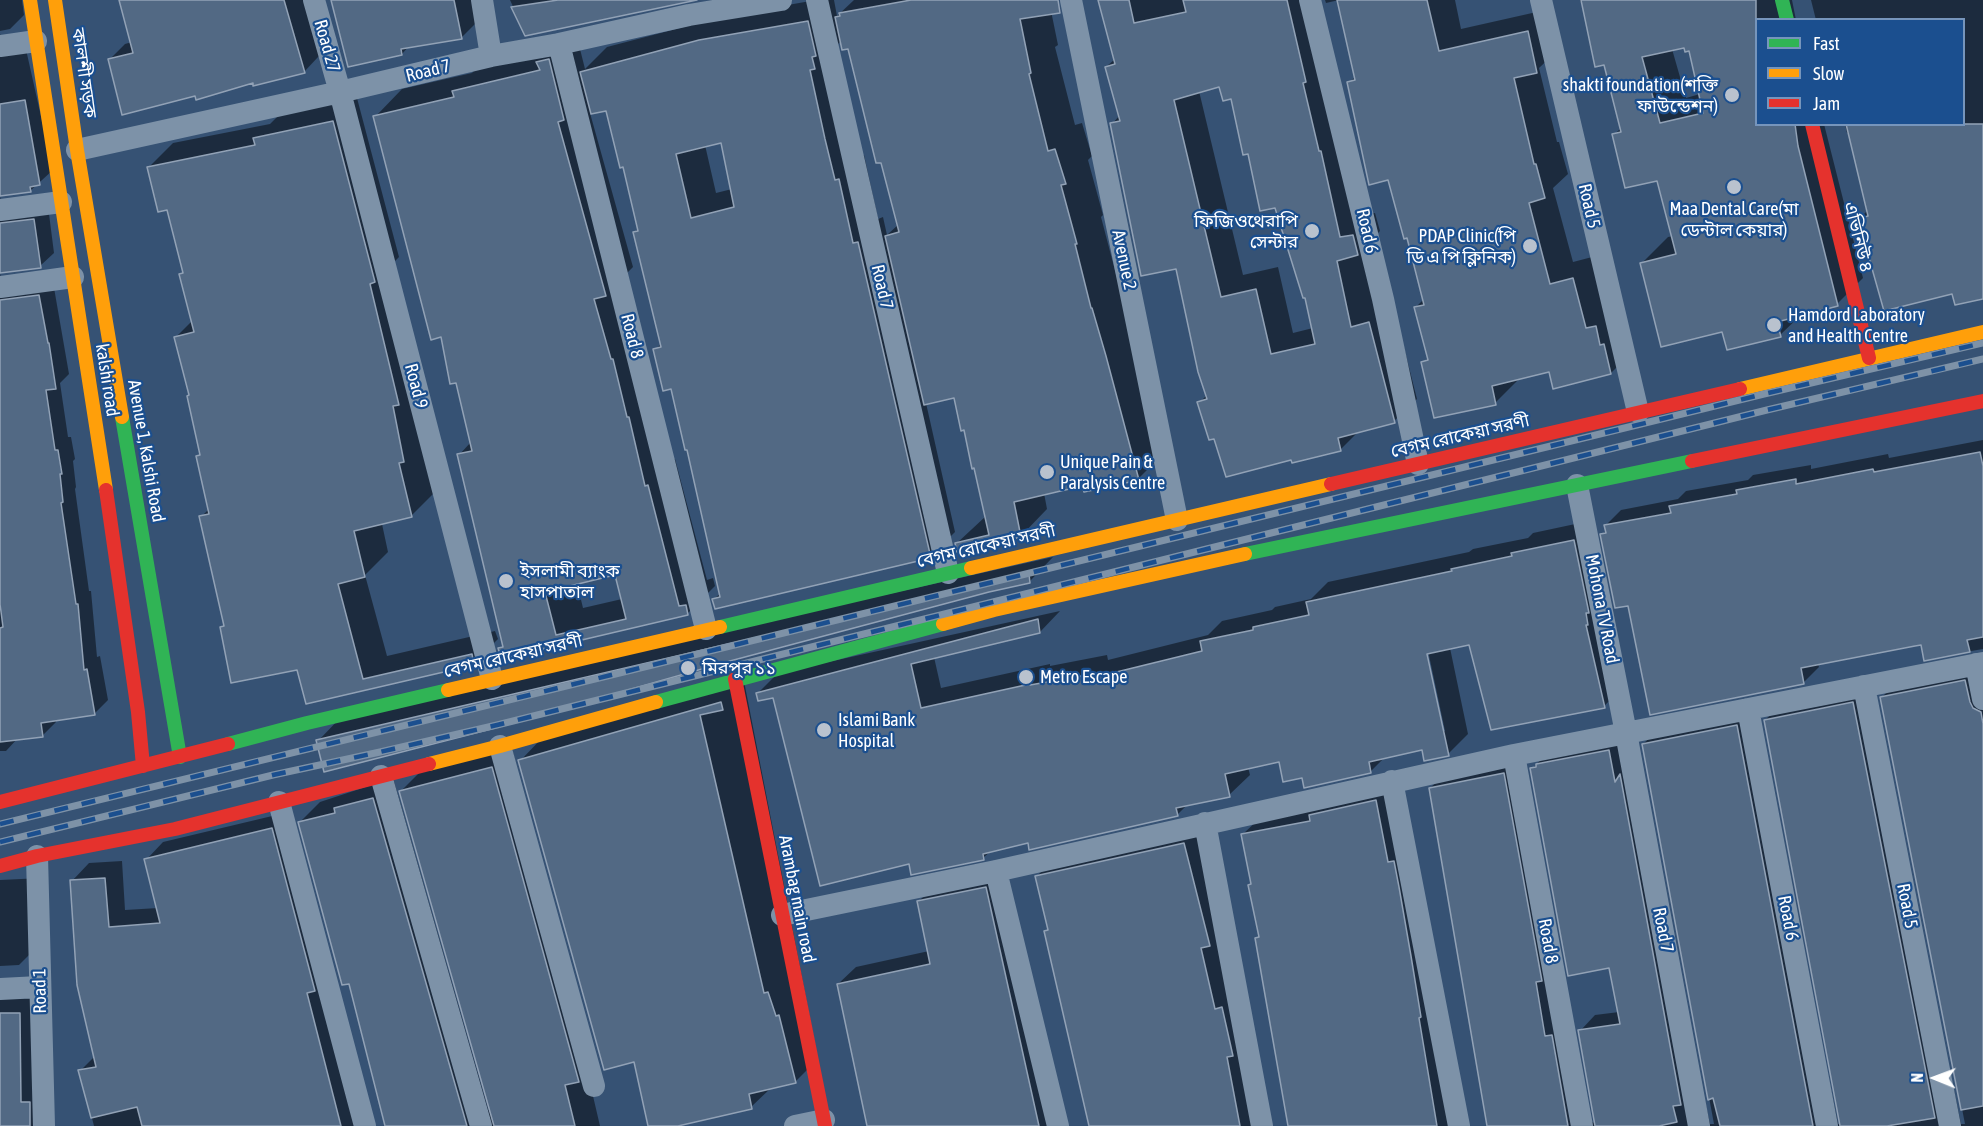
<!DOCTYPE html>
<meta charset="utf-8">
<style>
body{margin:0}
#map{position:relative;width:1983px;height:1126px;overflow:hidden;background:#365274;font-family:"Asap Condensed",sans-serif}
canvas{display:block}
.legend{position:absolute;left:1755px;top:18px;width:210px;height:108px;box-sizing:border-box;background:#1b4f8f;border:2px solid #7695bc;margin:0;padding:8px 10px;list-style:none;font-size:18px;color:#fff}
.legend li{display:flex;align-items:center;gap:12px;height:30px}
.legend b{width:30px;border:2px solid #7695bc}
.north{position:absolute;left:1905px;top:1048px;width:60px;height:60px;-webkit-text-stroke:4px #1b4f8f;paint-order:stroke;rotate:271deg;font-size:16px;font-weight:700;line-height:24px;text-align:center;color:#fff}
.north::after{content:'';display:block;margin:auto;width:21px;height:27px;background:#fff;clip-path:polygon(50% 0,100% 100%,50% 72%,0 100%)}
</style>
<div id="map">
<canvas width="1983" height="1126"></canvas>
<ul class="legend">
<li><b style="height:8px;background:#30b455"></b>Fast</li>
<li><b style="height:8px;background:#ff9f0a"></b>Slow</li>
<li><b style="height:8px;background:#e5322d"></b>Jam</li>
</ul>
<div class="north">N</div>
</div>
<script>
const c = document.querySelector('canvas').getContext('2d');
c.lineJoin = 'round';
function fill(path, color) {
  c.fillStyle = color;
  c.fill(path, 'evenodd');
}
function stroke(path, color, width, dash) {
  c.strokeStyle = color;
  c.lineWidth = width;
  c.lineCap = dash ? 'butt' : 'round';
  c.setLineDash(dash || []);
  c.stroke(path);
}
function drawText(font, color, halo, rows, align = 'center') {
  c.font = font + ' "Asap Condensed","Noto Sans Bengali",sans-serif';
  c.lineWidth = 4.5;
  c.setLineDash([]);
  c.textBaseline = 'middle';
  c.strokeStyle = halo;
  c.fillStyle = color;
  for (const [text, x, y, turn = 0] of rows) {
    c.save();
    c.translate(x, y);
    c.rotate((+turn || 0) * Math.PI / 180);
    c.textAlign = isNaN(turn) ? turn : align;
    if (halo) c.strokeText(text, 0, 0);
    c.fillText(text, 0, 0);
    c.restore();
  }
}
fill(new Path2D(`
 M0,0H22L24,15L10,29L0,31V33Z
 M121,0H304L319,56L304,72L254,81L196,94L110,59L125,44L132,42Z
 M332,0H473L477,22L461,38L409,46L402,54Z
 M510,0H678L526,35Z
 M816,0H834L837,16L854,0H1050L1049,1L1058,45L1055,47L1075,125L1082,123L1092,156L1088,160L1103,215L1101,217L1118,282L1165,452L1138,479L1083,484L1044,493L1047,509L1021,536L957,543L986,516L975,467L956,397L926,403L955,532L930,557L714,599L721,593L672,387L655,350L662,343L634,233L639,228L624,165L607,109L590,113L633,267L623,277L673,459H675L707,580L713,578L715,586L688,613L502,657L500,649L504,645L459,455L471,442L457,381L375,117L402,89L472,73L481,63L576,33L585,69L607,47L726,16ZM842,40L849,47L899,224L887,235L883,217L878,219L864,155L860,156L835,47ZM722,141L732,189L716,193L705,145ZM616,573L622,599L583,608L577,583Z
 M1100,0H1315L1363,215L1375,213L1380,231L1362,249L1392,300L1417,399L1394,421L1360,430L1340,450L1292,458L1215,437L1199,403L1207,395L1177,267L1112,124L1120,115L1106,67L1115,59ZM1221,85L1232,98L1250,152L1276,206L1306,296L1313,328L1293,333L1278,267L1243,275L1199,91Z
 M1325,0H1339L1326,3Z
 M1339,0H1455L1461,29L1550,9L1559,49L1539,68L1557,142H1559L1568,174L1553,188L1573,262L1596,256L1634,350L1611,373L1550,370L1518,378V380L1495,403L1423,363L1429,357L1416,307L1424,299L1408,236L1389,178L1349,83L1356,76Z
 M1580,0H1792L1796,20H1756V124H1824L1863,278L1837,304L1802,314L1780,335L1723,330L1642,263L1668,237L1673,236L1658,179L1614,135L1622,127L1605,63ZM1685,46L1690,50L1700,94L1686,98L1672,49Z
 M1811,0H1983V297L1953,292L1859,219L1868,210L1850,132L1847,133L1845,124H1964V20H1816Z
 M0,34L3,41L25,45L53,170L30,191L0,196Z
 M357,98L399,257L394,262L435,492L411,516L382,524L388,552L365,575L387,656L495,631L498,639L474,663L308,702L298,668L221,627L225,624L201,517L209,509L197,457L201,453L191,394L176,337L193,320L181,274L184,271L168,209L149,167L173,143L270,124L279,115Z
 M0,197L2,204L48,206L54,253L40,266L0,272Z
 M0,274L2,281L53,282L69,374L60,383L68,437H71L75,459L73,461L76,487L75,489L89,591H91L97,657L100,656L108,700L94,714L56,719V722L43,735L18,738L6,751H0Z
 M1983,440V649L1925,659L1922,644L1818,664L1819,667L1803,683L1629,604L1602,535L1607,530L1606,525L1621,510L1678,499L1686,491L1748,480L1753,475L1811,465V469L1888,454L1889,458Z
 M1594,520L1625,686L1604,706L1470,644L1450,648L1468,734L1448,754L1424,749L1385,757L1370,772L1303,776L1280,760L1248,767L1250,775L1229,795L1188,804L1177,815L1029,841L992,850L983,858L910,863L774,696L758,693L778,673L1060,611L1040,632L934,657L941,688L1050,664V666L1107,655L1108,660L1208,635L1222,621L1272,610L1275,607L1311,599L1328,582L1469,552L1473,549L1528,538L1533,533ZM1427,646L1445,731H1442L1424,647Z
 M1053,557L1030,581L318,741L341,717Z
 M1983,674V1126H1488L1430,788L1446,773L1519,758L1587,1120L1597,1124L1580,1031L1595,1015L1619,1012L1610,966L1532,769L1547,753L1624,736L1710,1124H1714L1643,744L1659,729L1752,710L1838,1124H1842L1765,720L1781,705L1869,688L1961,1124H1965L1882,697L1897,682Z
 M744,681L818,1059L796,1081L772,1087L751,1107L671,1126H649L635,1060L520,761L542,738Z
 M512,748L600,1126H387L350,982L300,822L320,802L393,778L488,1109L493,1119L401,791L421,771Z
 M1394,783L1456,1126H1290L1257,938L1260,935L1243,834L1261,817Z
 M289,812L363,1126H94L80,1071L95,1056L72,881L89,863L122,861L125,910L158,908L146,860L163,842Z
 M1202,825L1261,1126H1091L1046,931L1049,928L1037,876L1055,858Z
 M1004,870L1061,1126H868L838,984L856,967L929,951L918,902L936,884Z
 M42,878L43,941L19,965L0,966V880Z
 M35,998L49,1126H0V999Z`), '#0007');
const building = new Path2D(`
 M119,0H284L305,73L253,86V83L196,100L195,96L122,115L108,59L133,53Z
 M331,0H454L462,39L401,49L402,55L348,67Z
 M558,0H697L525,36L511,7Z
 M911,0H1058L1060,13L1020,19L1031,73L1029,74L1048,151L1055,149L1066,184L1061,185L1077,244H1075L1091,308H1092L1106,356L1139,480L1084,492L1082,486L1014,502L1021,537L957,552L955,543L989,535L974,468L972,469L964,430L961,431L954,398L924,405L885,236L899,232L881,163H876L848,49L842,50L835,17L840,16L839,13Z
 M1098,0H1129L1134,23L1186,12L1183,0H1287L1306,82L1303,83L1319,151H1321L1340,237L1353,235L1358,255L1337,261L1351,327L1369,322L1395,423L1338,438L1341,451L1292,463L1291,460L1226,477L1214,439L1209,440L1197,402L1207,399L1198,372L1176,269L1141,276L1110,123L1120,121L1105,67L1115,64ZM1219,87L1223,101L1231,99L1243,155L1248,154L1260,211L1275,208L1303,298H1305L1315,344L1271,354L1256,289L1221,297L1174,100Z
 M1337,0H1427L1439,51L1528,31L1537,73L1514,78L1534,164H1536L1545,198L1529,203L1550,284L1573,278L1586,328L1596,326L1600,345L1604,344L1611,374L1553,389L1549,372L1492,386L1496,405L1434,418L1421,362L1428,360L1414,307L1424,305L1407,238L1404,239L1388,180L1369,185L1347,82L1355,80Z
 M1581,0H1756V124H1795L1798,146L1838,306L1777,322L1781,337L1727,350L1722,332L1661,347L1640,263L1676,254L1657,181L1625,188L1612,134L1621,132L1604,65L1595,67ZM1684,48L1685,52L1689,51L1703,113L1660,123L1642,57Z
 M808,21L816,56L812,57L815,69L810,70L825,139L835,180L839,179L853,243L858,242L931,558L715,609L712,599L720,597L687,450H685L671,389L663,391L653,349L661,347L633,232L638,231L623,167L620,168L606,111L591,114L580,72L699,40ZM721,143L734,207L691,218L676,154Z
 M549,59L564,120L558,122L606,296L594,299L611,359H613L627,417H629L645,486L648,485L679,606L686,605L688,615L501,659L498,648L503,647L457,454L472,451L456,383L450,384L441,337L431,340L373,116L454,97L452,91L540,70L536,62ZM615,575L626,619L556,635L545,592Z
 M25,100L40,185L30,187L31,192L0,196V104Z
 M333,121L375,282L370,284L399,405L393,406L404,462L399,463L412,517L354,531L365,577L338,584L363,679L472,654L474,665L306,704L297,670L231,683L220,627L224,626L199,516L209,514L196,456L200,455L187,396L189,395L174,337L194,332L179,274L183,273L167,210L158,212L147,167L255,145L253,138Z
 M1846,124H1983V299L1955,305L1952,294L1884,311L1858,219L1868,216Z
 M34,219L41,268L0,273V223Z
 M39,295L48,343H49L56,389L46,390L55,450H58L62,474H60L63,502L61,503L76,604H78L84,670L87,669L95,715L41,723L43,737L0,742V628L3,627L0,604V300Z
 M1980,452L1983,466V637L1967,640L1970,652L1924,661L1921,645L1915,646L1801,668L1804,684L1650,715L1628,606L1615,608L1600,534L1606,533L1604,525L1671,513L1669,506L1737,494L1736,490L1796,479V484L1873,469L1874,472Z
 M1574,540L1589,613H1586L1588,625H1586L1605,708L1491,730L1469,645L1427,654L1449,756L1424,761L1422,750L1369,762L1371,773L1304,788L1302,778L1283,782L1279,762L1225,774L1230,797L1176,808L1178,816L1029,850L1028,843L983,854L984,860L911,875L909,864L820,886L773,698L758,701L756,693L1038,619L1040,633L911,664L921,708L1030,684V685L1087,675L1088,679L1202,651L1200,641L1253,630V627L1309,615L1306,602L1452,571L1451,569L1512,556L1511,553Z
 M1029,574L1030,583L989,592L730,661L495,728L324,772L316,740Z
 M1965,680L1970,702L1973,708L1981,712L1983,724V1106L1961,1110L1880,697Z
 M721,702L723,710L700,715L764,993L768,992L776,1016L779,1015L796,1083L749,1094L752,1109L678,1126H648L634,1062L604,1070L518,760Z
 M1853,702L1935,1118L1887,1126H1840L1764,720Z
 M1737,725L1813,1126H1720L1713,1098L1708,1100L1642,744Z
 M1609,750L1615,782L1620,774L1681,1105L1673,1106L1677,1122L1659,1126H1595L1578,1030L1620,1024L1609,968L1568,976L1530,768L1536,767V764Z
 M492,767L579,1082L565,1085L575,1126H494L399,791Z
 M1504,773L1542,981L1536,982L1545,1036L1552,1035L1568,1126H1487L1429,788Z
 M373,798L467,1126H385L349,984L342,985L298,822L335,813L334,808Z
 M1376,800L1388,862L1394,861L1399,887L1411,956L1421,1017L1419,1018L1437,1126H1288L1255,938L1259,937L1248,885L1251,884L1241,834L1310,821L1309,815Z
 M272,828L315,991L307,993L341,1126H142L137,1107L91,1118L78,1070L96,1067L77,985L70,880L105,878L109,927L160,923L144,859Z
 M1184,843L1210,946L1201,948L1215,1009L1222,1007L1233,1056L1227,1057L1240,1126H1089L1044,931L1048,930L1035,876Z
 M986,887L1039,1126H867L837,984L930,964L917,901Z
 M0,1013H20L21,1102H30V1126H0Z`);
fill(building, '#526984');
stroke(building, '#92a2b6', 1.5);
stroke(new Path2D(`
 M314,0L340,92L492,679
 M482,0L491,56
 M817,0L948,573
 M1071,0L1177,520
 M1310,0L1383,299L1418,464
 M1541,0L1638,412
 M559,44L706,629
 M0,46L36,41
 M77,150L340,92L491,56L559,44L689,15L781,0
 M0,210L61,202
 M0,287L73,277
 M1577,485L1626,733L1699,1126
 M1976,664L1983,699
 M1864,686L1950,1126
 M1748,709L1827,1126
 M500,746L594,1086
 M1514,755L1582,1126
 M381,776L481,1126
 M1392,781L1459,1126
 M279,802L365,1126
 M1205,823L1262,1126
 M37,856L44,1126
 M996,871L1058,1126
 M782,915L996,871L1514,755L1983,663
 M0,989L39,987
 M795,1126L824,1120`), '#7d92a8', 22);
stroke(new Path2D(`
 M1782,0L1787,20
 M122,417L180,757
 M1245,554L1692,461
 M720,627L971,568
 M656,702L943,624
 M228,744L307,723L448,690`), '#30b455', 14);
stroke(new Path2D(`
 M30,0L106,490
 M55,0L77,150L122,417
 M1740,389L1983,332
 M971,568L1331,484
 M943,624L994,610L1245,554
 M448,690L720,627
 M429,764L500,746L656,702`), '#ff9f0a', 14);
stroke(new Path2D(`
 M1812,124L1869,358
 M1692,461L1983,401
 M1331,484L1740,389
 M106,490L138,712L143,766
 M735,679L825,1126
 M0,802L228,744
 M0,866L37,856L175,829L429,764`), '#e5322d', 14);
const rail = new Path2D(`
 M0,824L1764,394L1983,343
 M0,842L273,775L380,752L497,725L1767,410L1983,359`);
stroke(rail, '#7e92a7', 7);
stroke(rail, '#1b4f8f', 4.5, [14]);
for (const [x, y, r, color] of [
 [1732,95,8,"#b9c2ce"],
 [1734,187,8,"#b9c2ce"],
 [1312,231,8,"#b9c2ce"],
 [1530,246,8,"#b9c2ce"],
 [1774,325,8,"#b9c2ce"],
 [1047,472,8,"#b9c2ce"],
 [506,581,8,"#b9c2ce"],
 [688,668,8,"#b9c2ce"],
 [1026,677,8,"#b9c2ce"],
 [824,730,8,"#b9c2ce"]
]) {
  const dot = new Path2D();
  dot.arc(x, y, r, 0, 2 * Math.PI);
  c.fillStyle = color;
  c.fill(dot);
  stroke(dot, '#1b4f8f', 2);
}
drawText('18px', '#fff', '#1b4f8f', [
 ["Road 27",327,46,74],
 ["Road 7",428,71,-14],
 ["কালশী সড়ক",84,73,82],
 ["Road 5",1589,206,77],
 ["Road 6",1367,231,77],
 ["এভিনিউ ৪",1858,237,76],
 ["Avenue 2",1124,260,78],
 ["Road 7",882,287,77],
 ["Road 8",632,336,76],
 ["kalshi road",107,380,81],
 ["Road 9",416,386,75],
 ["বেগম রোকেয়া সরণী",1460,436,-13],
 ["Avenue 1, Kalshi Road",146,451,80],
 ["বেগম রোকেয়া সরণী",986,546,-13],
 ["Mohona TV Road",1602,609,79],
 ["বেগম রোকেয়া সরণী",513,656,-13],
 ["Arambag main road",797,899,79],
 ["Road 5",1907,906,79],
 ["Road 6",1788,918,79],
 ["Road 7",1663,930,79],
 ["Road 8",1548,941,80],
 ["Road 1",40,991,-91]
]);
drawText('18px', '#fff', '#1b4f8f', [
 ["shakti foundation(শক্তি",1718,85,"right"],
 ["ফাউন্ডেশন)",1718,106,"right"],
 ["Maa Dental Care(মা",1734,209,"center"],
 ["ডেন্টাল কেয়ার)",1734,230,"center"],
 ["ফিজিওথেরাপি",1298,221,"right"],
 ["সেন্টার",1298,242,"right"],
 ["PDAP Clinic(পি",1516,236,"right"],
 ["ডি এ পি ক্লিনিক)",1516,257,"right"],
 ["Hamdord Laboratory",1788,315],
 ["and Health Centre",1788,336],
 ["Unique Pain &",1060,462],
 ["Paralysis Centre",1060,483],
 ["ইসলামী ব্যাংক",520,571],
 ["হাসপাতাল",520,592],
 ["মিরপুর ১১",702,668],
 ["Metro Escape",1040,677],
 ["Islami Bank",838,720],
 ["Hospital",838,741]
], 'left');
</script>
